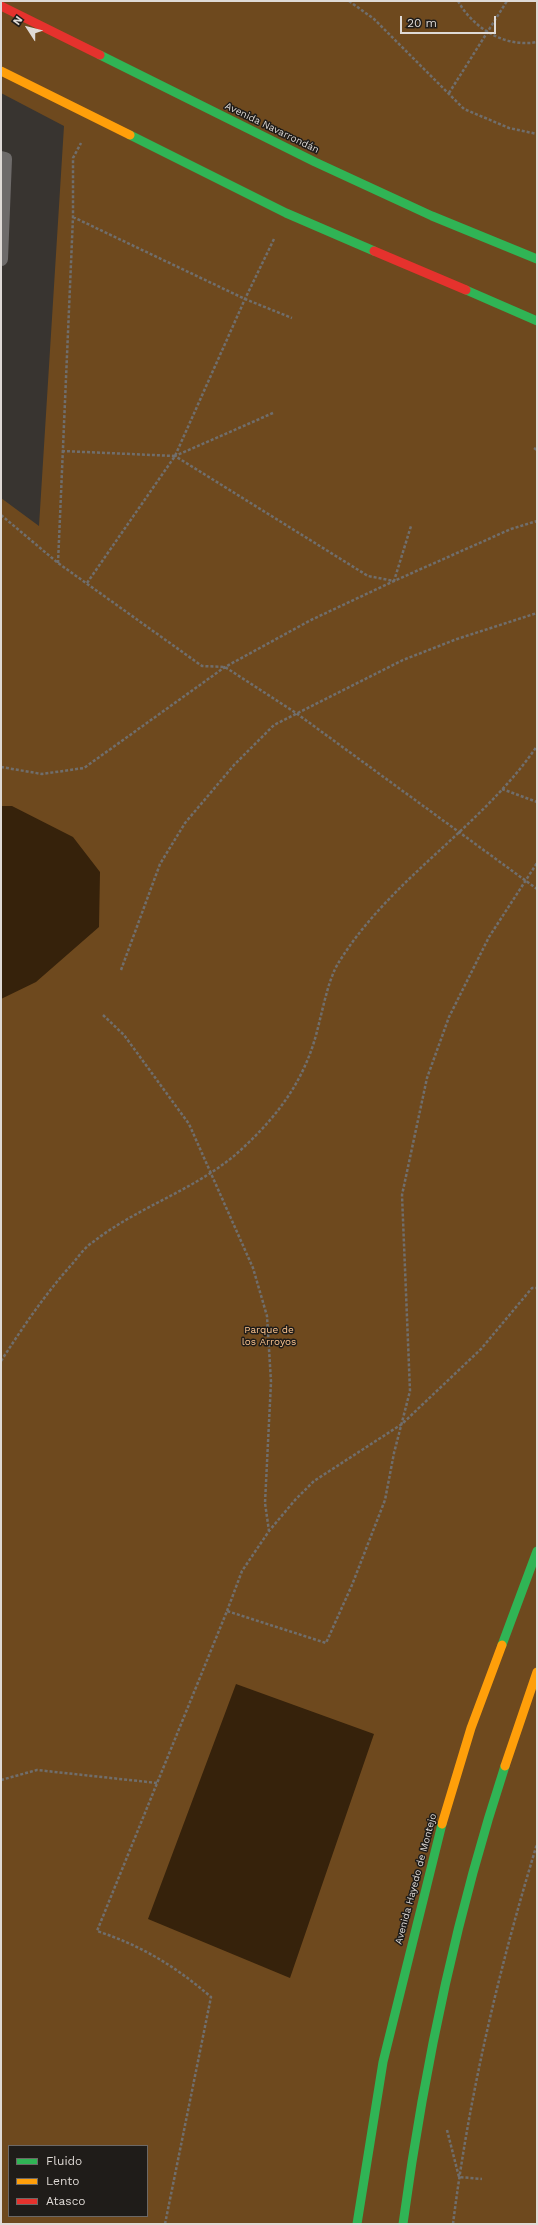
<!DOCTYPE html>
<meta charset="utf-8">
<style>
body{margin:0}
#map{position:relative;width:538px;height:2225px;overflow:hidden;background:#383430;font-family:"Work Sans",sans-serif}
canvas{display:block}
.frame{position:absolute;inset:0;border:2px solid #dfdad6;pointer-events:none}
.legend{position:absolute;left:8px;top:2145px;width:140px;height:72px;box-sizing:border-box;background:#1f1c19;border:1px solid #6c6865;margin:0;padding:5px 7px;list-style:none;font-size:12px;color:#dfdad6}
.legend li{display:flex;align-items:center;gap:8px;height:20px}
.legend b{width:20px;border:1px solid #6c6865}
.north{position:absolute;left:8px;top:8px;width:40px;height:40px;-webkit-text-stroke:3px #1f1c19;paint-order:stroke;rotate:306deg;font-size:11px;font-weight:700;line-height:16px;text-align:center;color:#dfdad6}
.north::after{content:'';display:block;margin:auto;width:14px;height:18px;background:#dfdad6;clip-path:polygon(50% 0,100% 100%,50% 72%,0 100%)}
.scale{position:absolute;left:400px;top:16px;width:96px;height:18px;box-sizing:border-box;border:2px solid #dfdad6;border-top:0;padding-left:5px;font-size:12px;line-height:14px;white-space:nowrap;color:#dfdad6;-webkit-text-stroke:3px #1f1c19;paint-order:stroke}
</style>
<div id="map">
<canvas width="538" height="2225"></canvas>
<div class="frame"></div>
<ul class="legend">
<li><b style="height:5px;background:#30b455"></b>Fluido</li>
<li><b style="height:5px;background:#ff9f0a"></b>Lento</li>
<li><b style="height:5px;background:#e5322d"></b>Atasco</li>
</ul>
<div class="north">N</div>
<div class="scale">20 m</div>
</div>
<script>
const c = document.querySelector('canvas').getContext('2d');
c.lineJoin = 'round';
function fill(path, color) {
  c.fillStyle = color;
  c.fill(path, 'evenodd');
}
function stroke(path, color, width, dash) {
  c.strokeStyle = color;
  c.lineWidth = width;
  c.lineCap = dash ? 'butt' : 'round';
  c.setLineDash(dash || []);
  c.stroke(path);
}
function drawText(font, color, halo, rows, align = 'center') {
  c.font = font + ' "Work Sans",sans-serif';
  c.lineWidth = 3;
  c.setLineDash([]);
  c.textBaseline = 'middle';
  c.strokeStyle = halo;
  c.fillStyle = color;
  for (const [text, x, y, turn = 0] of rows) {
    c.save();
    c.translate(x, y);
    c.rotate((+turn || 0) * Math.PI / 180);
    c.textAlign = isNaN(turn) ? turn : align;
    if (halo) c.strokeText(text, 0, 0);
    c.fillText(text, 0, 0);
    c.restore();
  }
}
fill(new Path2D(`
 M1,1H537V2224H1V498L39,526L64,126L1,93ZM9,2146H147V2216H9Z`), '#6e491e');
fill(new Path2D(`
 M1,806H12L73,837L100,872L99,927L36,982L1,999Z
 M236,1684L374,1734L290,1978L148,1919Z`), '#36220b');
stroke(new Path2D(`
 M349,1L374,19L464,109L509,128L537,134
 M458,1C473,28 505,48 537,42
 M449,93L507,1
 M73,217L245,299L292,318
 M273,413L175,456L368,576L394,581L411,526
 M534,448L537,450
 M62,451L175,456
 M1,515L58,563L202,666L225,667L296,713L537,889
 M58,563L73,217V158L81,143
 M87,583L175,456L245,299L274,239
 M1,767L42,774L84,768L225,667L311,620L394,581L511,529L537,521
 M502,789L537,802
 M121,970L160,864L185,823L234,765L274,725L403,660L457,639L537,613
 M103,1015L124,1035L189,1124L253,1268L267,1316L271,1382L265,1503L269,1531
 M1,1361C23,1327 45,1294 73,1263C79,1256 85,1247 93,1242C140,1205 202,1188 245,1146C277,1116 301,1084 314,1042C321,1020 327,980 339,962C391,878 482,827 537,746
 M227,1611L242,1571L269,1531L295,1500L314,1481L402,1424L481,1349L532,1288H537
 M1,1780L37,1770L157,1783
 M447,2130L459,2177L482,2179
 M165,2224L211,1997C175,1966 142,1946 97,1931L227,1611L326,1643L352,1585L385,1500L394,1453L410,1391L402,1195L427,1078L449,1017L489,937L537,863
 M453,2224C469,2095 499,1968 537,1844`), '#706e6c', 2.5, [3, 2]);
stroke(new Path2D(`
 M1,158L5,159L1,259`), '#6e6b6a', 14);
stroke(new Path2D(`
 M100,55L315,162L432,216L537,259
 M130,135L286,213L374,251
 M466,290L537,321
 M502,1645L537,1551
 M357,2224L383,2062L442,1824
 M403,2224C424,2068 456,1915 505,1766`), '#30b455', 9);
stroke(new Path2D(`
 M1,71L130,135
 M505,1766L537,1672
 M442,1824L471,1728L502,1645`), '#ff9f0a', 9);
stroke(new Path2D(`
 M1,6L100,55
 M374,251L466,290`), '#e5322d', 9);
drawText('10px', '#dfdad6', '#1f1c19', [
 ["Avenida Navarrondán",272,128,26],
 ["Avenida Hayedo de Montejo",416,1879,-75]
]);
drawText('10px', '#fdc58f', '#1f1c19', [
 ["Parque de",269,1330],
 ["los Arroyos",269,1342]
]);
</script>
